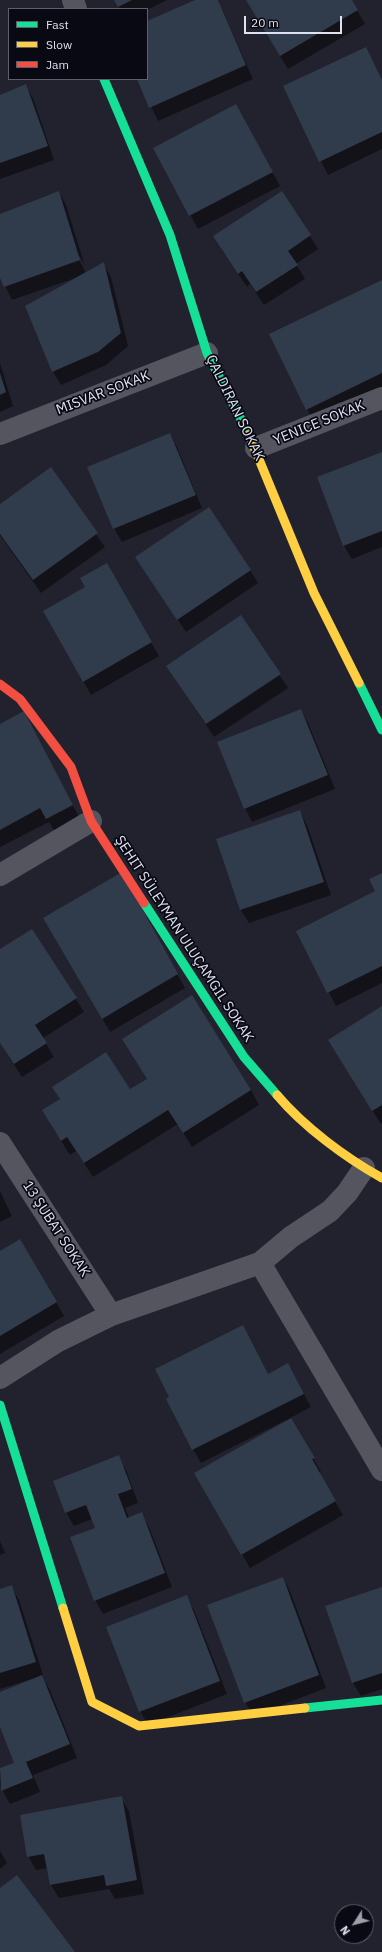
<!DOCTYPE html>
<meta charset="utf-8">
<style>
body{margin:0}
#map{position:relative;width:382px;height:1952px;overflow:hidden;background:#22222e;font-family:"IBM Plex Sans",sans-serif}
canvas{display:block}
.legend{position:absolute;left:8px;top:8px;width:140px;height:72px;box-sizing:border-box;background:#080913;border:1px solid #5e5f6b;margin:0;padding:5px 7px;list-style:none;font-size:12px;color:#dee1f0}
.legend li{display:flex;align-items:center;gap:8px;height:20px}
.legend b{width:20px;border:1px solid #5e5f6b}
.north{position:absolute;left:334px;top:1904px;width:40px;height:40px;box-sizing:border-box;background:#080913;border:1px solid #5e5f6b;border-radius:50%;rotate:234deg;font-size:11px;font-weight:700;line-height:16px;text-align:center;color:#dee1f0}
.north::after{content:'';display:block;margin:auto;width:14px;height:18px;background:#9c9eac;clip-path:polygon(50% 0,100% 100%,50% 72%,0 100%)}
.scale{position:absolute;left:244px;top:16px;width:98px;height:18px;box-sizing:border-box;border:2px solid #dee1f0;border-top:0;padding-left:5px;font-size:12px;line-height:14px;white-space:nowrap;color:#dee1f0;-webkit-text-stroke:3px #080913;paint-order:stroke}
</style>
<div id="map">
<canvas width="382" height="1952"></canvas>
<ul class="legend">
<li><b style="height:5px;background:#16e098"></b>Fast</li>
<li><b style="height:5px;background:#ffcf43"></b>Slow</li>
<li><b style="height:5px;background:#f24e42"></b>Jam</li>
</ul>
<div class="north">N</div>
<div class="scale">20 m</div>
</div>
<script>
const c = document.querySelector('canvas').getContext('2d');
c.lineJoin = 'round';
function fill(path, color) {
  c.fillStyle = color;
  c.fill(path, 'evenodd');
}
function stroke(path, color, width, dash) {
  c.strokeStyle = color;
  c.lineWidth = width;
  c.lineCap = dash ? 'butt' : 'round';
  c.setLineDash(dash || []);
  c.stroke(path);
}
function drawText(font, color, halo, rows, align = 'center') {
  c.font = font + ' "IBM Plex Sans",sans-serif';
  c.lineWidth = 3.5;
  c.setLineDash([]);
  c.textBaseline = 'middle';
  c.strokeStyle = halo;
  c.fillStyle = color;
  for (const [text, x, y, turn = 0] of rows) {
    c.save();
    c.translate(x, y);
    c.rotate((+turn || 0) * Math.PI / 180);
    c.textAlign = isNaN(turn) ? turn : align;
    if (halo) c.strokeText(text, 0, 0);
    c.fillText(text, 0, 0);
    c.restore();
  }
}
fill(new Path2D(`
 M115,0H167L147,10L120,9Z
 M197,0H218L253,79L158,121L138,79H147V22Z
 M247,0H351L365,24L288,69Z
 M366,49L382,80V149L328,175L285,87Z
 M25,85L33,98L54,160L0,179V96Z
 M243,118L280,186L198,229L154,149Z
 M59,192L66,205L85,266L79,255L77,256L86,273L103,264L111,277L128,346L106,365L61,385L53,372L26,306L75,278L12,300L0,275V216Z
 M282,192L318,249L296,264L305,279L264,305L250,284L247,287L222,250Z
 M382,281V392L315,424L307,409Z
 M0,363L13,406L0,412Z
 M170,434L177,447L202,508L122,542L114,528Z
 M382,453V547L352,559L344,546L318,478Z
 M51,469L105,547L41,593L0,535V505Z
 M136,557L250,570L258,583L186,632Z
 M106,564L159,656L91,695L44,612L87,588Z
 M241,617L288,688L214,737L167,666Z
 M301,710L308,723L335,789L252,822L245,808Z
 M0,725L31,726L80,819L55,832L49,822L0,847Z
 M300,812L307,825L331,895L249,923L241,910L217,840Z
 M382,874V983L336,1006L297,931L376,891Z
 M129,887L185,988L110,1032L44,919Z
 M32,930L84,1012L43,1038L54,1057L22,1077L0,1043V951Z
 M382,1007V1123L381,1124L329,1041Z
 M53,1087L130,1091L251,1090L259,1105L192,1147L178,1124L93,1177L76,1151L70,1155L51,1125L60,1099Z
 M0,1191L12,1216L0,1222Z
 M20,1241L64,1316L0,1354V1252Z
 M288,1365L311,1407L290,1418L321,1472L319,1473L343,1515L250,1568L195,1473L286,1422V1420L201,1463L193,1449L268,1375Z
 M118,1457L126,1470L138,1503L125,1508L129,1518L141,1514L149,1527L172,1587L103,1614L95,1600L96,1529L92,1519L74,1526L66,1512Z
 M0,1541L5,1553L0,1555Z
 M283,1578L290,1591L326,1688L253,1716L245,1702Z
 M11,1586L19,1600L43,1675L41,1676L50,1690L77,1758L33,1775L40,1792L10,1804L0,1786V1769L15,1763L0,1725V1693L33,1680L32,1679L0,1689V1590Z
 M382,1588V1689L361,1696L353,1683Z
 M186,1597L194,1610L227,1694L148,1725L140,1711Z
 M121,1798L129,1811L144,1894L115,1899L109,1889L59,1898L51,1885L48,1868L36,1870L28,1856Z
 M0,1851L7,1863L0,1869Z`), '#0007');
fill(new Path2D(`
 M114,0H132L118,7Z
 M195,0H218L246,65L149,108L137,79H147V21Z
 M246,0H352L358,10L280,56Z
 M366,47L382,80V132L319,162L283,86Z
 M26,84L48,146L0,163V95Z
 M236,104L273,172L189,216L153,148Z
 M59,191L80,260L4,287L0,278V214Z
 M282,191L311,235L288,251L298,265L256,292L242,271L238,274L213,236Z
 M104,262L121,333L98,352L52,372L25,306Z
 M382,280V373L306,410L269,334Z
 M0,373L6,392L0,395Z
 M170,433L196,495L113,529L87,467Z
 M382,452V531L343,546L317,477Z
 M51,467L98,533L33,580L0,534V504Z
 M209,507L251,570L177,620L135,557Z
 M107,563L152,642L83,682L43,611L85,587L80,578Z
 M241,615L281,674L206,724L166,666Z
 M301,709L328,775L244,809L217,742Z
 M24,711L73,805L46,819L40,808L0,830V724Z
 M300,810L324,882L240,910L216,839Z
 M122,872L178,974L102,1019L43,918Z
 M382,873V966L327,993L296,931L375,891L369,879Z
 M32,929L77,998L35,1025L47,1043L14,1064L0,1043V949Z
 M192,995L251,1090L183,1133L168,1110L84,1163L67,1137L61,1141L42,1110L60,1099L52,1087L106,1052L130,1089L147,1079L122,1039Z
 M382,1006V1105L372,1111L328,1040Z
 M20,1239L57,1302L0,1336V1251Z
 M243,1325L268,1374L288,1363L304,1394L192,1450L166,1399L169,1397L155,1369Z
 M291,1418L315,1458L312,1459L336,1501L241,1555L194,1473Z
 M119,1455L132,1489L118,1494L127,1518L142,1512L165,1573L94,1601L70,1537L95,1528L86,1505L65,1513L53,1481Z
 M283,1577L319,1675L244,1703L207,1605Z
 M12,1585L36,1662L0,1673V1589Z
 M382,1587V1673L352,1683L325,1606Z
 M187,1595L220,1681L139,1712L106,1627Z
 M42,1675L70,1744L26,1762L33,1778L1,1791L0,1768L14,1763L0,1727V1692Z
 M122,1796L137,1880L106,1886L104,1875L50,1885L44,1854L27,1857L20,1815Z
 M17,1875L75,1952H0V1888Z`), '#303b4b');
stroke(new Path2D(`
 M73,0L76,9
 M0,434L207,353
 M256,448L382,398
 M0,875L91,821
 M0,1143L111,1315
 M260,1263L382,1470
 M0,1378L58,1341L111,1315L260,1263L291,1237L330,1211L347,1193L364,1168`), '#54555f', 22);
stroke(new Path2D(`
 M104,79L170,235L207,353L249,435
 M359,683L382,730
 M144,903L244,1057L277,1095
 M0,1405L63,1608
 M305,1708L382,1700`), '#16e098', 9);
stroke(new Path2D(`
 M249,435L314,593L359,683
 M277,1095C304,1127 346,1158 382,1178
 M63,1608L92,1702L139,1726L305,1708`), '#ffcf43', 9);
stroke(new Path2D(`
 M0,684L20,699L71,767L91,821L144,903`), '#f24e42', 9);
drawText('14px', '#dee1f0', '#080913', [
 ["MISVAR SOKAK",103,393,-21],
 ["ÇALDIRAN SOKAK",235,408,64],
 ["YENICE SOKAK",319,423,-22],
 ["ŞEHIT SÜLEYMAN ULUÇAMGIL SOKAK",184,939,57],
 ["13 ŞUBAT SOKAK",56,1229,57]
]);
</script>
